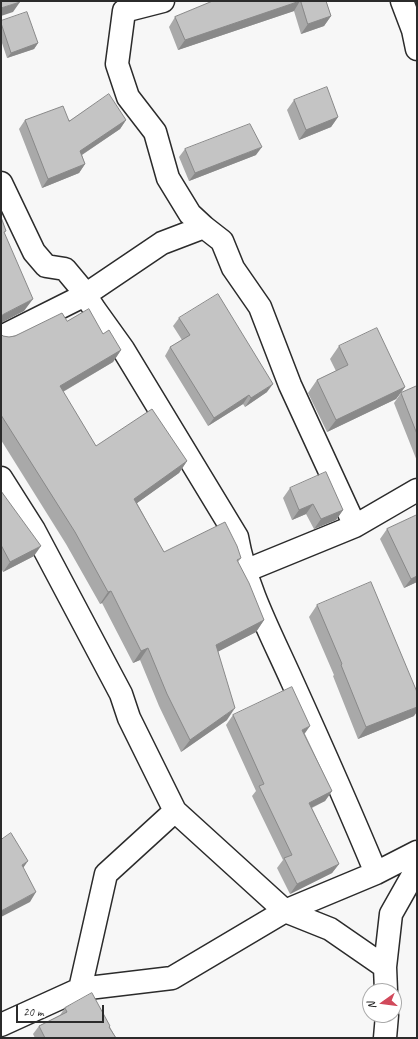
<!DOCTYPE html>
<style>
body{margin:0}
#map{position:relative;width:418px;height:1039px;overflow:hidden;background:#f7f7f7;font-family:Caveat,sans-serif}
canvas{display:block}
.frame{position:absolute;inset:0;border:2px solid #2b2b2b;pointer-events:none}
.north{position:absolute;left:362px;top:983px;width:40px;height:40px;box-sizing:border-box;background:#fff;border:1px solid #aaa;border-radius:50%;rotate:256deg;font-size:11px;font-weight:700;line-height:16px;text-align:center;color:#2b2b2b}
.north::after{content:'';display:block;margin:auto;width:14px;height:18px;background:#d1495b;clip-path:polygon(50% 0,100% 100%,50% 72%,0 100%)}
.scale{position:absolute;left:16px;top:1005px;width:88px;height:18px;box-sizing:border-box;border:2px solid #2b2b2b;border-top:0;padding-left:5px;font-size:12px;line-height:14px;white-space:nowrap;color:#2b2b2b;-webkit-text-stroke:3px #fff;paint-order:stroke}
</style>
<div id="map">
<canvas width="418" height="1039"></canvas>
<div class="frame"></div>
<div class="north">N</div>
<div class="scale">20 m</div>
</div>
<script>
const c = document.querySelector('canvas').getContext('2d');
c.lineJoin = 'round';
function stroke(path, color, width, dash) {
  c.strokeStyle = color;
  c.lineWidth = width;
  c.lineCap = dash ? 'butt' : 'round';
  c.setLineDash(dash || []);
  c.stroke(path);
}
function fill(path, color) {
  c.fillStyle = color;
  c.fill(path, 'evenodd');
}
const street = new Path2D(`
 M163,1L124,11L117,64L128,97L155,132L168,178L190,214L204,227L222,241L233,268L260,307L290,385L355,526
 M402,1L413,30L417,49
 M1,183L34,252L46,266L65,269L80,287L95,310L123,349L237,537C246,588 271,634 292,681C321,745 349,808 376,873
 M1,337L85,295L162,243L204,227
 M1,478L34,530L121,694L129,718L175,811L285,911L376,873L417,852
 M245,571L355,526L417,490
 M385,967L386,991
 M80,989L172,978L285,911L330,929L385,967L391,914L417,868
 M1,1025L80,989L106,874L175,811
 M385,1038L387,1015`);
stroke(street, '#2b2b2b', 25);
stroke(street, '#fff', 22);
fill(new Path2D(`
 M213,1H326L331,16L324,26L301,34L294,11L178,50L169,27L175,17Z
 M1,21L38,43L34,49L7,58L1,40Z
 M294,100L338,117L331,127L299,140L287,110Z
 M25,120H126L120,129L82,155L85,164L79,173L42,188L19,129Z
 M185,149L256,155L189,181L179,157Z
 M179,318L267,392L245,407L243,404L208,426L165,356L170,347L182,340L173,326Z
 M67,321L103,334L121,350L113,362L63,392L96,446L187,461L179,473L137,503L164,552L241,558L238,562L264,620L256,632L218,651L227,720L181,752L159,706L140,660L133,663L102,603L100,604L66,544L1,440V334L3,336L9,337Z
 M339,346L405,387L396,399L327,432L308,393L317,380L336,371L330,359Z
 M417,386V461L394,403L401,393Z
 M290,488L343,510L336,520L314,529L306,514L292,520L283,498Z
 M1,491L34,556L3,572L1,568Z
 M417,515V582L404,588L380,539L387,529Z
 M317,605L414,716L358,739L333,676L334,675L309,617Z
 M233,715L305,734L332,791L325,801L312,808L339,864L332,873L290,894L277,868L283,860L252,796L256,791L226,725Z
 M65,1008L110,1027L116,1038H35L33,1034L39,1026L60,1015Z`), '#a9a9a9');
fill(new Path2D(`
 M300,1L294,11L178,50L185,40Z
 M20,2L13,12L1,16V8Z
 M331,16L324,26L301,34L308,24Z
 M38,43L34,49L7,58L11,53Z
 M338,117L331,127L299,140L306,130Z
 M126,120L120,129L74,160L80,151Z
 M262,147L256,155L189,181L195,173Z
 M85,164L79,173L42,188L48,179Z
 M33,299L24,311L1,323V316L4,314Z
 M121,350L113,362L52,398L60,386Z
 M273,384L267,392L245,407L251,398Z
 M405,387L396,399L327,432L336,420Z
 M249,395L243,404L208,426L214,418Z
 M187,461L179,473L126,511L134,499Z
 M313,504L306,514L292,520L299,510Z
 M343,510L336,520L314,529L321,519Z
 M41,546L34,556L3,572L10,562Z
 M417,576V582L404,588L411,579Z
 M111,591L102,603L100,604L108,592Z
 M264,620L256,632L208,657L216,645Z
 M148,648L140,660L133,663L141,651Z
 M417,707V712L414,716L358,739L366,727Z
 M235,708L227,720L181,752L190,740Z
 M310,726L303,736L302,730Z
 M332,791L325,801L302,812L309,803Z
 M28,861L21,871L22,865Z
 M339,864L332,873L290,894L297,884Z
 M36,892L30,902L1,917V911Z`), '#898989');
const building = new Path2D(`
 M1,1H19L20,2L1,8Z
 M213,1H300L185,40L175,17Z
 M301,1H326L331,16L308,24Z
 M27,12L38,43L11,53L1,23V21Z
 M327,87L338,117L306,130L294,100Z
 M109,94L126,120L80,151L85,164L48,179L25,120L63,106L69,121Z
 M250,124L262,147L195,173L185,149Z
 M1,217L6,231L4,232L33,299L4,314L1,316Z
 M218,294L273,384L251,398L249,395L214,418L170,347L190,335L179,318Z
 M89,309L103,334L109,330L121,350L60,386L96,446L152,409L187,461L134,499L164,552L225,522L237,546L241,558L237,560L249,583L264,620L216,645L235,708L190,740L167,694L148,648L141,651L111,591L108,592L75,532L1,415V334L3,336L9,337L15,336L62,313L67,321Z
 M377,328L405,387L336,420L317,380L348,365L339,346Z
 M417,386V434L401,393Z
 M326,472L343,510L321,519L313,504L299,510L290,488Z
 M1,491L41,546L10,562L1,545Z
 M417,515V576L411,579L387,529Z
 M371,582L417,692V707L366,727L341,665L342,664L317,605Z
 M292,687L310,726L302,730L332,791L309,803L339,864L297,884L284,858L292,855L259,786L264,784L233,715Z
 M11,833L28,861L22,865L36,892L1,911V840Z
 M92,993L110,1026L109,1027L116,1038H45L39,1026L67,1012L65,1008Z`);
fill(building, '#c4c4c4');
stroke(building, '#898989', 1);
</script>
